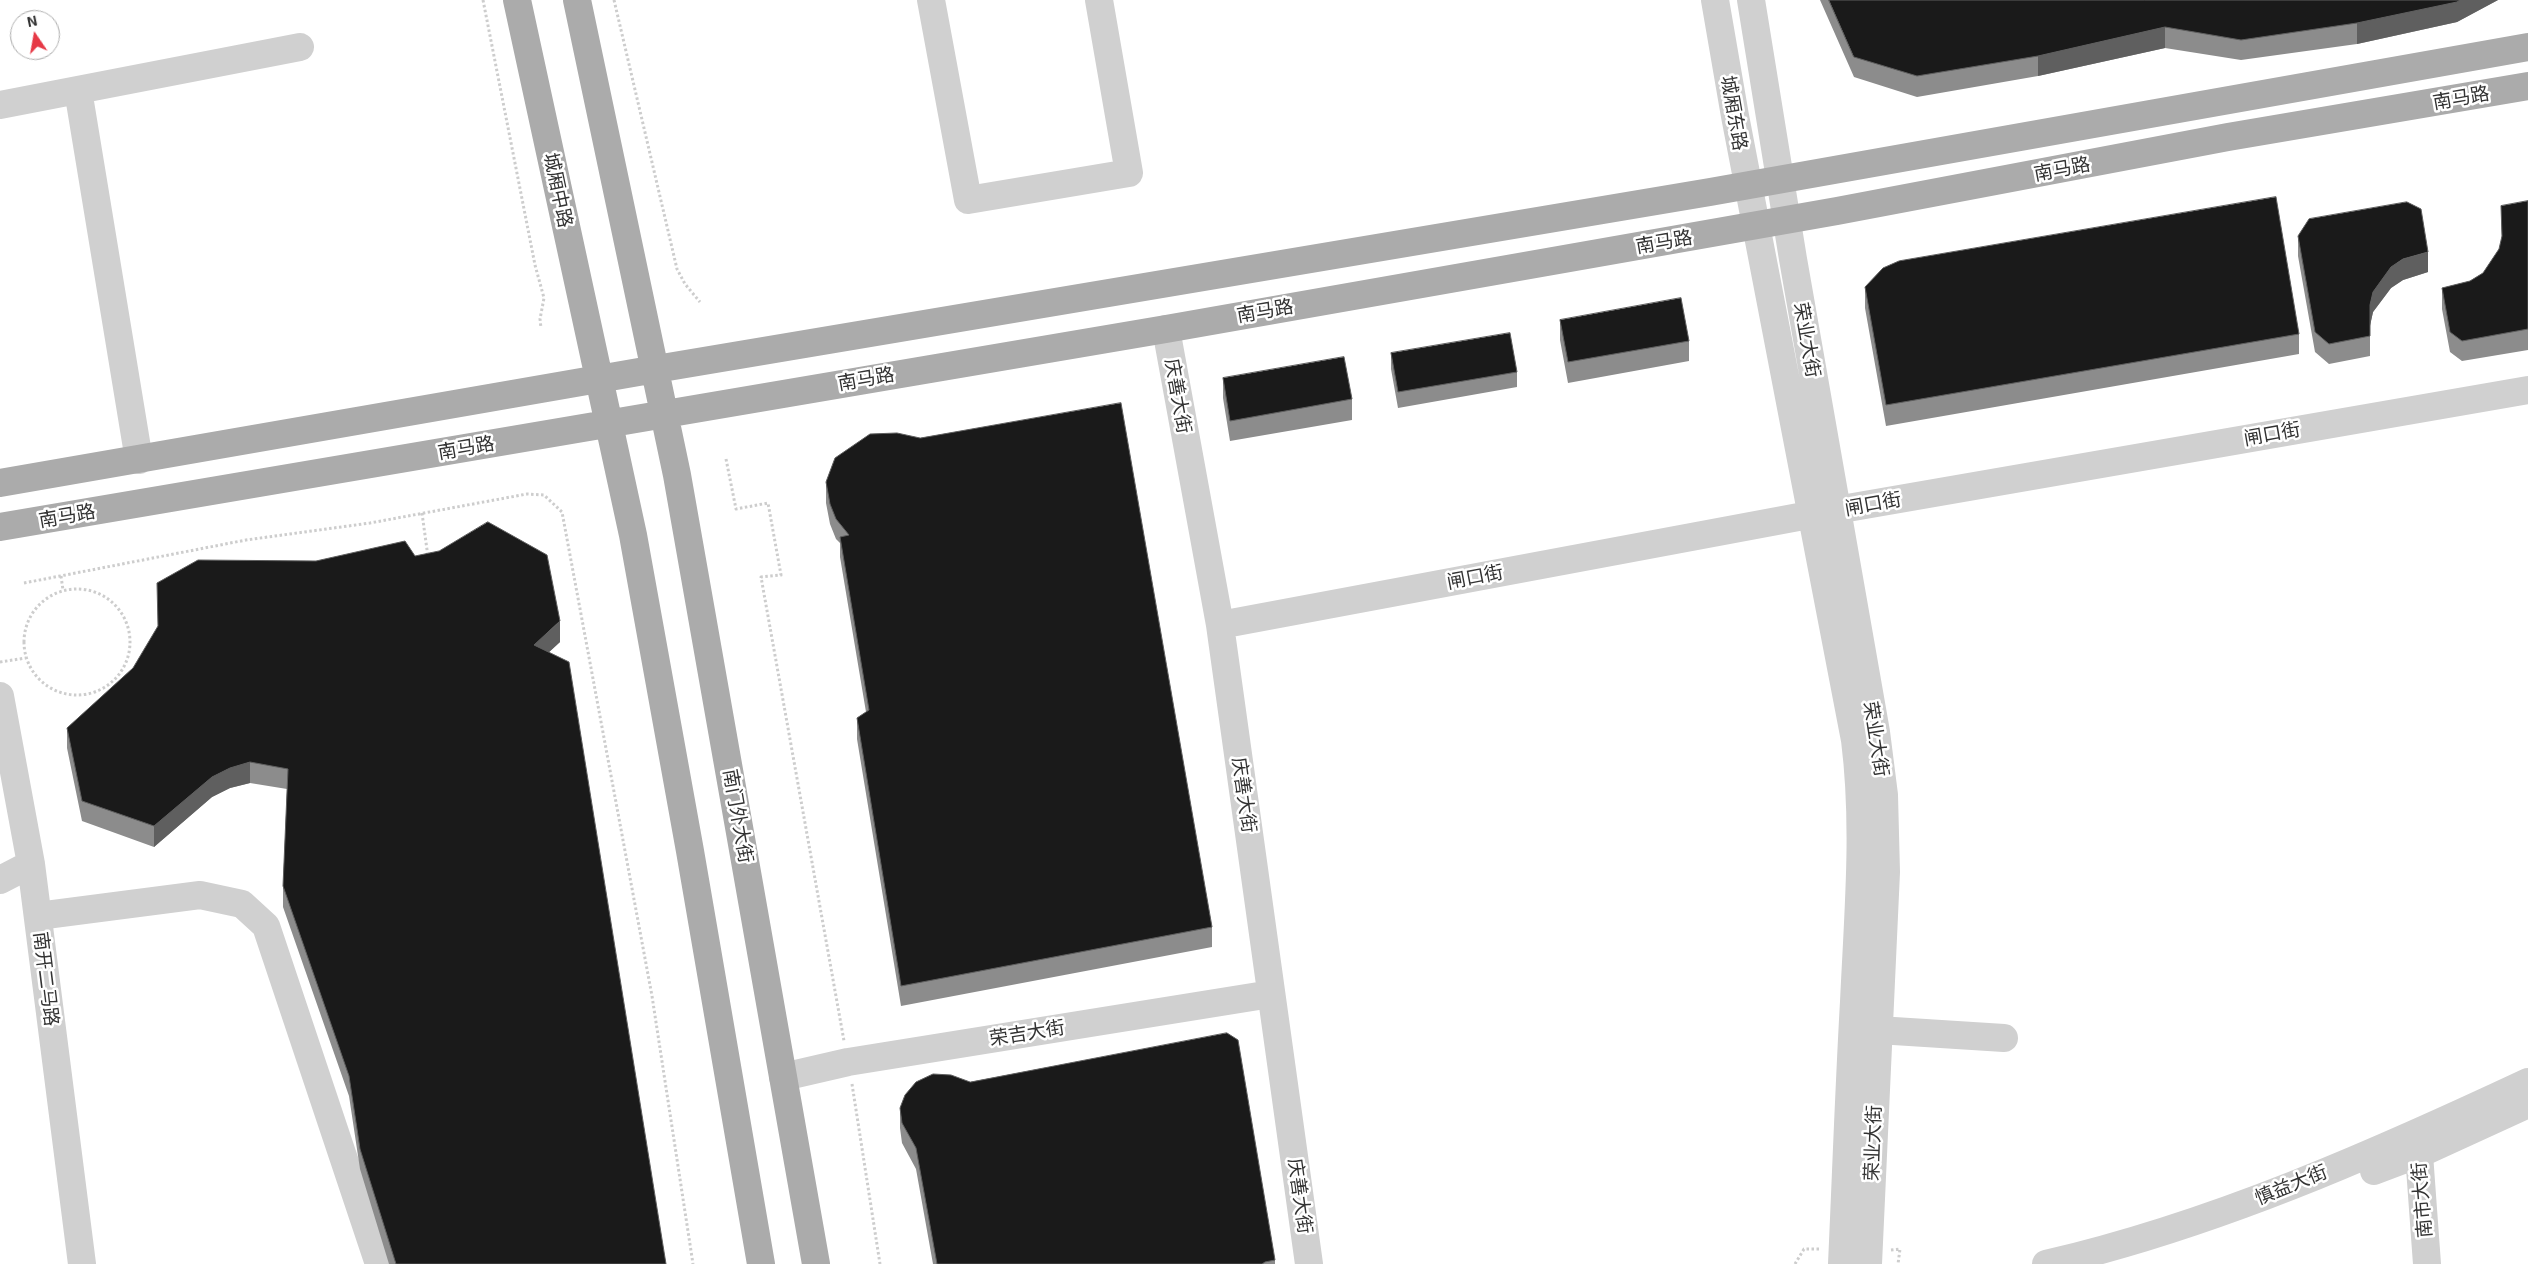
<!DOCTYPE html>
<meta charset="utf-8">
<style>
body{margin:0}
#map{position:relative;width:2528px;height:1264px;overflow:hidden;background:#fff;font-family:"Exo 2",sans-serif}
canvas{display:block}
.north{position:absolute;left:10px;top:10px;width:50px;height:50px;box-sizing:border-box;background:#fff;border:1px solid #adadad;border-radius:50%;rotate:348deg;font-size:14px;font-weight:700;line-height:20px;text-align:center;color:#333}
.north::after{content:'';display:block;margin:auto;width:18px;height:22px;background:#e63946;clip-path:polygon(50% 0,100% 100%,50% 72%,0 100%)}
</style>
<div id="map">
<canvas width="2528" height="1264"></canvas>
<div class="north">N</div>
</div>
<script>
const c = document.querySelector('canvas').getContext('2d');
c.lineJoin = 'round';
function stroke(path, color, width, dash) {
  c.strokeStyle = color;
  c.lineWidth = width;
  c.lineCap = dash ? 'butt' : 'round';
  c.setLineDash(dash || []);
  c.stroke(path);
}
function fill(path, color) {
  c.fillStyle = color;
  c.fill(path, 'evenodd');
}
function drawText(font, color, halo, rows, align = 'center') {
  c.font = font + ' "Exo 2","Noto Sans SC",sans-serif';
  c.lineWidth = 5;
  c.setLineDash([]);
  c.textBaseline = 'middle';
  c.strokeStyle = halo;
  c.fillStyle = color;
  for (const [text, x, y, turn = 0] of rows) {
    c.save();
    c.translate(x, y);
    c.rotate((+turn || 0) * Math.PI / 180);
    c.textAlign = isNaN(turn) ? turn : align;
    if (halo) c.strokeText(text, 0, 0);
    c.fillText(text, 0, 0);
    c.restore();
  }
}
stroke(new Path2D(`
 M483,0L535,265L544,298L540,319L541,328
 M614,0L677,269L685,284L700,302
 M726,459L736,509L768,503L781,575L761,577L844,1041
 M422,513L428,557
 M61,576L63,590
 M24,583L246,540L370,523L527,494L544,495L562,512L652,996L693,1264
 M24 642a53 53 0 1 1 106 0a53 53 0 1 1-106 0Z
 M0,662L26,658
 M852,1084L880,1264
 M1891,1250L1900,1249L1898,1264
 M1795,1264L1804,1249H1820`), '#cdcdcd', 3, [2.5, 2.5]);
stroke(new Path2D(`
 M931,0L968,200L1129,173L1099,0
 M1715,0L1735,116L1855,740C1866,827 1858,914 1854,1002C1849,1089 1846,1177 1842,1264
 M1751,0L1793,259L1876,732L1884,795L1886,872L1868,1264
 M78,90L139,460
 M0,105L300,47
 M1166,329L1220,625L1309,1264
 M1220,625L1836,510L2528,390
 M0,696L31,864L82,1264
 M0,880L31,864
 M38,916L200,895L242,904L266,926L379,1264
 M1878,1030L2004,1038
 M783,1077L848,1062L1271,994
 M2413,1139L2419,1154L2427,1264
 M2374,1171L2419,1154L2528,1104
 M2046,1264C2214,1225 2372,1155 2528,1082`), '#d0d0d0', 28);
stroke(new Path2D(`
 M517,0L633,535L690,851L761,1264
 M577,0L677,475L816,1264
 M0,483L656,369L1710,192L2528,47
 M0,527L1166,329L1837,211L2228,137L2528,86`), '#ababab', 28);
fill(new Path2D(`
 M1820,0H2498L2457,22L2357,44L2241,60L2165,48L2038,76L1917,97L1854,77Z
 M2528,201V350L2462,361L2450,352L2442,309V288L2470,281L2483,273L2499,249L2502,238L2501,206Z
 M2298,236L2428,272L2403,280L2391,288L2373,312L2370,325V356L2329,364L2315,352L2298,256Z
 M1865,287L2299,334V354L1886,426L1865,308Z
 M1560,320L1689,341V361L1568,383L1560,340Z
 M1391,353L1517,372V387L1398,408L1391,369Z
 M1223,378L1352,399V420L1230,441L1223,398Z
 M826,482L1212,927V947L901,1006L857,739V718L866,712L840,557V543L836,539L830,524L826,503Z
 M415,556L560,642L549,652L666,1264H389L360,1169L349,1096L283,907V886L287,789L250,783L230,788L212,797L154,847L82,821L67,748V728L133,668L316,561Z
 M900,1108L1275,1260V1264H933L916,1169L902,1143L900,1128Z`), '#8c8c8c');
fill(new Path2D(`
 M2460,0H2498L2457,22L2357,44V23Z
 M2165,27V48L2038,76V56Z
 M2428,252V272L2403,280L2391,288L2373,312L2370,326V305L2373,292L2391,267L2403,259Z
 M560,621V642L534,666V645Z
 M250,762V783L230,788L212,797L154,847V826L212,777L230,768Z`), '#5f5f5f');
const building = new Path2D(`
 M1829,0H2460L2457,2L2357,23L2241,40L2165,27L2038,56L1917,76L1854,57Z
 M2276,197L2299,334L1886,405L1865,287L1883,268L1899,261Z
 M2528,201V329L2462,341L2450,332L2442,288L2470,281L2483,273L2499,249L2502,236L2501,206Z
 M2407,202L2421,209L2428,252L2403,259L2391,267L2373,292L2370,305V336L2329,344L2315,332L2298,236L2309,219Z
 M1681,298L1689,341L1568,362L1560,320Z
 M1510,333L1517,372L1398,392L1391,353Z
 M1344,357L1352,399L1230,421L1223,378Z
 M1121,403L1212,927L901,986L857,718L869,710L840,537L849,535L836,519L830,504L826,482L835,458L870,434L897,433L920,438Z
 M488,522L547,555L560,621L534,645L569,662L666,1264H396L360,1149L349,1076L283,886L288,769L250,762L230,768L212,777L154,826L82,801L67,728L133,668L158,626L157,583L198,560L316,561L405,541L415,556L439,551Z
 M1227,1033L1238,1040L1275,1260L1265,1262L1262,1264H937L916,1148L902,1123L900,1108L905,1095L916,1082L933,1074L951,1075L970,1082Z`);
fill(building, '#1a1a1a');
stroke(building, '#5f5f5f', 1);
drawText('19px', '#333', '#fff', [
 ["南马路",2461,98,-10],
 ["城厢东路",1734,113,80],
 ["南马路",2062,169,-11],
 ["城厢中路",558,190,78],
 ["南马路",1664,242,-10],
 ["南马路",1265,311,-10],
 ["荣业大街",1807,340,80],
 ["南马路",866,379,-10],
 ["庆善大街",1178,396,80],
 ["闸口街",2272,434,-10],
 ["南马路",466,448,-10],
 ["闸口街",1873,504,-10],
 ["南马路",67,516,-10],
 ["闸口街",1475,577,-11],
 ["荣业大街",1876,739,81],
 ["庆善大街",1244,795,82],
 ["南门外大街",738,816,80],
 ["南开二马路",46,979,83],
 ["荣吉大街",1027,1033,-9],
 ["荣业大街",1873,1143,-88],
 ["慎益大街",2291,1185,-22],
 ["庆善大街",1300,1196,82],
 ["南市大街",2422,1200,-95]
]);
</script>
